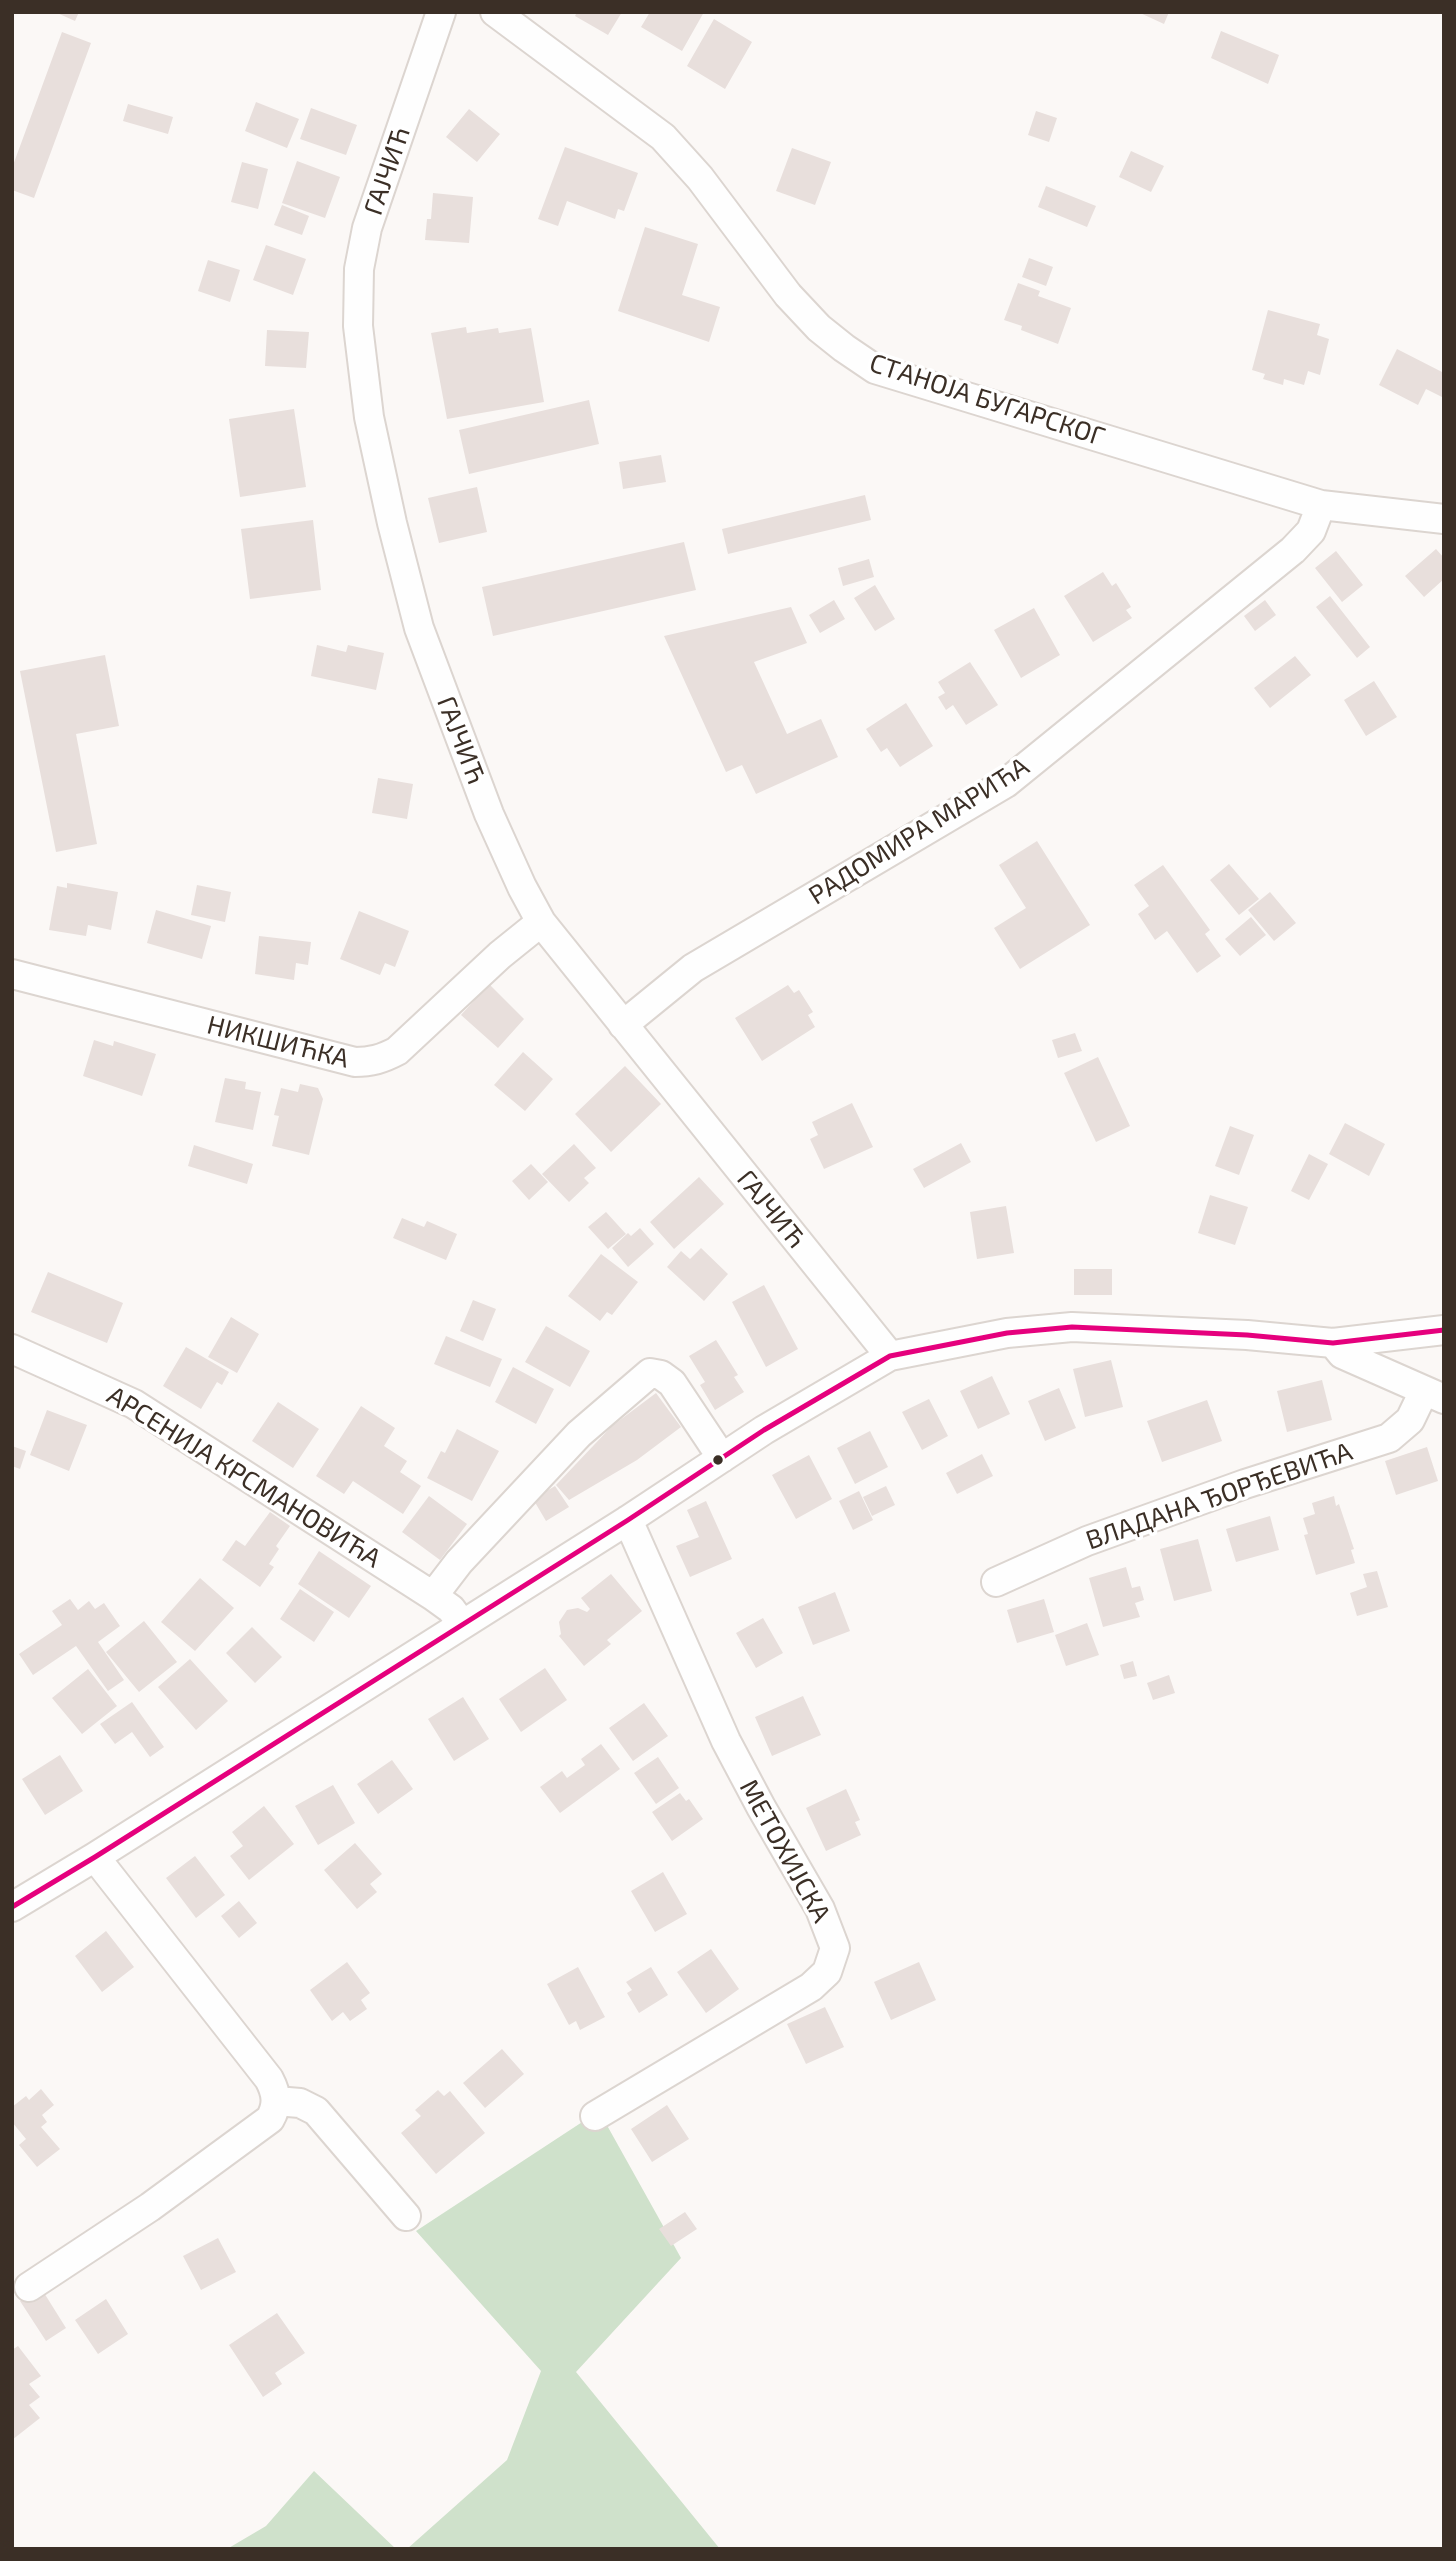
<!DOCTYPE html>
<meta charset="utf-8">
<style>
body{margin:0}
#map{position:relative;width:1456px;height:2561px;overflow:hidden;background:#fbf8f6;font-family:"Exo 2",sans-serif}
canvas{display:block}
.frame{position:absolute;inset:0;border:14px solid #3b2f26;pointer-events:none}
</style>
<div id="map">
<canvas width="1456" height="2561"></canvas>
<div class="frame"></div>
</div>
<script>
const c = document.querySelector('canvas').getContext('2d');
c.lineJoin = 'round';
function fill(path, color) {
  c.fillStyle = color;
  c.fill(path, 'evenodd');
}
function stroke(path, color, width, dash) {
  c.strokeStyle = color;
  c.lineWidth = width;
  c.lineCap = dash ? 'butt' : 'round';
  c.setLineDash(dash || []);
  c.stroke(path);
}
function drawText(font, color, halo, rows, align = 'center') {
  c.font = font + ' "Exo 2",sans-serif';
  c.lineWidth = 7;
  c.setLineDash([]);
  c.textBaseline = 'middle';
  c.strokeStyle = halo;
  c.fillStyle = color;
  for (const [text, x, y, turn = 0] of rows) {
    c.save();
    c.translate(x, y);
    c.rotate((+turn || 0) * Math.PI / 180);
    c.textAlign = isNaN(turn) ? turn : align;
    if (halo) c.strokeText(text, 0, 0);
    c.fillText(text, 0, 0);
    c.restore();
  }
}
fill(new Path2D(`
 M599,2111L681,2258L576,2372L720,2549H407L507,2460L541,2371L416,2231Z
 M314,2471L396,2549H227L266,2526Z`), '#cfe1cb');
fill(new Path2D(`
 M55,12H79L75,21Z
 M577,12H622L608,35L575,16Z
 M650,12H704L682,51L641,27Z
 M1138,12H1169L1164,24Z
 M714,19L752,42L725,89L687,66Z
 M1221,31L1279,55L1268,84L1211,58Z
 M62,32L91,43L34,198L12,190V168Z
 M256,102L299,119L287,148L245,131Z
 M128,104L173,117L168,134L123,121Z
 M311,108L357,125L346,155L300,139Z
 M469,109L500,134L477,162L446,137Z
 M1036,111L1057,118L1049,142L1028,135Z
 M565,147L638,173L624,211L618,209L615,219L567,201L558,226L538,219Z
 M792,148L831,162L815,205L776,191Z
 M1131,151L1164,166L1151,192L1119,177Z
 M297,161L340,177L325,218L282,203Z
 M242,162L268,169L258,209L231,202Z
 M1046,186L1096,206L1087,227L1038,207Z
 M433,193L473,197L469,243L425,240L427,219H431Z
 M282,205L309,216L302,235L274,225Z
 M645,227L698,244L682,295L720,307L709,342L618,311Z
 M266,245L306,259L293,295L253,280Z
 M1029,258L1053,267L1046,286L1022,277Z
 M208,260L240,270L230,302L198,291Z
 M1018,283L1040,291L1038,296L1071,308L1058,344L1021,330L1022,326L1004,320Z
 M1268,310L1320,324L1317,335L1329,339L1320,375L1308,371L1304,385L1284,379L1283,385L1263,379L1265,374L1252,370Z
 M466,327L467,333L498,328L499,333L531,328L544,402L447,419L431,333Z
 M267,330L309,332L306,368L265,366Z
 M1397,349L1444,373V398L1426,389L1418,405L1379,385Z
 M589,400L599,444L469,474L459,430Z
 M294,409L306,487L240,497L229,419Z
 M661,455L666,482L623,489L619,462Z
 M477,487L487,532L439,543L428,498Z
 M865,495L871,520L728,554L722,529Z
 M313,520L321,590L250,599L241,529Z
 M684,542L696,590L493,636L482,587Z
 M1436,549L1444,558V579L1424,597L1405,576Z
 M1336,551L1363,585L1342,602L1315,568Z
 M869,559L874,577L843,586L838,568Z
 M1103,572L1112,586L1116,583L1131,607L1126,610L1132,618L1093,642L1064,596Z
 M875,585L895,619L875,631L854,598Z
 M1330,596L1370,647L1357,658L1316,607Z
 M834,600L845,619L820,633L809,615Z
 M1265,600L1276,615L1255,631L1244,616Z
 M791,607L807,643L754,662L787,734L821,719L838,757L756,794L742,765L726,772L664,636Z
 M1034,608L1060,655L1021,678L994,630Z
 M317,645L346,652L348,645L384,653L376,690L311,676Z
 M105,655L119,726L76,734L97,844L56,852L20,671Z
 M1295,656L1311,675L1270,708L1254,688Z
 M970,662L998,705L966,725L953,705L946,710L938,697L945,693L938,682Z
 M1374,681L1397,717L1366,736L1344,700Z
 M906,703L933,746L900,767L887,748L881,752L866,729Z
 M378,778L413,784L407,819L372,813Z
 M1037,841L1090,925L1020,969L994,928L1026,908L999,865Z
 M1229,864L1259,899L1239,915L1210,880Z
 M1163,865L1210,930L1205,934L1221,956L1197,973L1167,931L1155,940L1138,914L1149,906L1134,885Z
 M67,883L118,892L111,930L88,925L86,936L49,930L57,886L67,888Z
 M197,885L231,892L225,922L191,915Z
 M1270,892L1296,923L1274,941L1248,910Z
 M156,910L211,926L202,959L147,943Z
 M359,911L409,931L395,967L385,963L380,975L340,959Z
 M1251,917L1266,935L1240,956L1225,939Z
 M259,936L311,942L308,965L296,963L294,980L255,974Z
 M489,984L524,1019L498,1048L461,1015Z
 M788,985L794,993L799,990L813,1012L808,1015L815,1027L762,1061L735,1018Z
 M1075,1033L1082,1051L1058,1058L1052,1040Z
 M94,1040L113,1046L114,1041L156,1054L142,1096L83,1076Z
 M523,1052L553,1079L525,1111L494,1085Z
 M1098,1057L1130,1126L1096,1142L1064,1073Z
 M625,1066L661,1104L611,1152L575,1114Z
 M225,1078L246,1082L245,1089L261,1092L253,1130L215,1122Z
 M300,1084L318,1088L323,1099L309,1155L272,1146L279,1116L274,1115L281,1088L298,1092Z
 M852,1103L873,1147L824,1169L810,1139L818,1135L812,1122Z
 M1345,1123L1385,1144L1369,1176L1329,1154Z
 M1230,1126L1254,1135L1239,1175L1215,1166Z
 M961,1143L971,1162L924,1188L913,1169Z
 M574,1144L596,1168L584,1178L589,1183L569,1202L542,1174Z
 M194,1145L253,1164L247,1184L188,1166Z
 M1309,1154L1328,1164L1309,1200L1291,1191Z
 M531,1164L548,1182L529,1200L512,1181Z
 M699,1177L724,1204L674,1249L650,1222Z
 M1210,1195L1248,1207L1235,1245L1198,1233Z
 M1006,1206L1014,1253L977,1259L970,1212Z
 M606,1212L626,1234L608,1249L588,1227Z
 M402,1218L424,1227L427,1221L457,1234L446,1260L393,1238Z
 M640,1228L654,1244L628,1267L612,1248L628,1233L631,1236Z
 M701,1248L728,1274L704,1301L667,1267L681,1251L690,1259Z
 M601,1254L638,1282L612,1315L607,1312L600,1321L568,1296Z
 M1074,1269H1112V1295H1074Z
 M48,1272L123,1303L107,1343L31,1312Z
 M764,1285L798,1349L766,1367L732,1302Z
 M473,1300L496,1309L483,1341L460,1331Z
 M231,1317L259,1334L237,1373L208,1357Z
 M546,1326L590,1351L570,1387L525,1362Z
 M446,1336L502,1359L490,1387L434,1364Z
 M716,1340L738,1375L734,1377L744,1392L715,1410L700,1385L705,1382L689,1356Z
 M186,1347L229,1372L222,1385L217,1382L201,1409L163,1386Z
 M1111,1360L1123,1407L1085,1417L1073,1369Z
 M513,1367L554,1389L536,1424L495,1402Z
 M992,1376L1010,1414L978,1429L960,1391Z
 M1322,1380L1332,1420L1287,1432L1277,1391Z
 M1059,1388L1076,1428L1045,1441L1028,1401Z
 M656,1393L681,1427L637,1460L569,1500L556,1485L612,1426Z
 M929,1399L948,1436L922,1450L902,1412Z
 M1207,1400L1222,1441L1162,1462L1147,1421Z
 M278,1402L319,1429L293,1468L252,1441Z
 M361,1406L395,1428L384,1446L407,1461L400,1472L421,1486L403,1514L353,1481L344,1494L316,1476Z
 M47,1410L87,1425L69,1471L30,1455Z
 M457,1429L499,1451L472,1501L427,1478L441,1451L445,1453Z
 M870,1431L888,1467L855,1484L837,1448Z
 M12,1446L26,1451L20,1469L12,1466Z
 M1427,1447L1438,1481L1396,1495L1385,1461Z
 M982,1454L993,1476L957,1494L946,1473Z
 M809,1455L832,1499L796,1519L772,1475Z
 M555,1486L569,1507L546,1521L533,1499Z
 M886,1486L895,1505L872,1516L863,1497Z
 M859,1491L873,1520L853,1530L839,1501Z
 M429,1496L467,1524L440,1560L402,1532Z
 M1334,1496L1336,1506L1339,1504L1354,1549L1351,1550L1355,1563L1316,1575L1304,1535L1308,1534L1303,1518L1315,1514L1312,1503Z
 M706,1501L732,1559L690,1577L676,1546L699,1537L687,1510Z
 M270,1512L290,1526L276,1546L279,1549L269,1564L274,1567L260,1587L222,1560L236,1540L245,1546Z
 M1270,1516L1279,1550L1236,1562L1226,1529Z
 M1198,1539L1212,1591L1174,1601L1160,1549Z
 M319,1551L371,1586L349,1618L298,1584Z
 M1126,1567L1132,1588L1140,1586L1144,1600L1135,1603L1140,1617L1103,1627L1089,1578Z
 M1377,1571L1388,1607L1357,1616L1350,1593L1367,1587L1363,1574Z
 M611,1574L642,1611L607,1640L611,1644L584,1666L559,1636L561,1634L559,1622L567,1610L578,1608L587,1612L590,1609L581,1598Z
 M200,1578L234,1608L195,1651L161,1622Z
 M300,1589L334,1612L314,1642L280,1619Z
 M835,1592L850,1631L813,1645L798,1607Z
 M70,1599L78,1610L89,1601L95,1609L104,1603L120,1626L98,1642L124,1680L108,1691L76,1646L33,1675L19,1654L62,1625L52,1611Z
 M1044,1599L1054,1632L1017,1643L1007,1610Z
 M763,1618L783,1653L756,1668L736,1633Z
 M144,1621L177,1662L139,1692L106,1652Z
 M1087,1623L1099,1655L1066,1666L1055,1635Z
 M252,1627L282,1657L255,1683L226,1653Z
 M190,1659L228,1701L196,1730L158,1687Z
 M1133,1661L1137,1676L1124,1679L1120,1665Z
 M545,1668L567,1700L521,1732L499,1699Z
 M88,1669L117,1706L82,1734L52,1698Z
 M1169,1675L1175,1693L1153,1700L1147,1683Z
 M803,1696L821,1735L772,1756L755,1717Z
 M463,1697L489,1739L454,1761L428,1719Z
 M132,1702L164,1747L150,1757L132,1732L115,1744L100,1724Z
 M644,1703L668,1736L633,1761L609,1728Z
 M601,1744L620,1769L560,1813L540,1787L562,1771L567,1778L585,1765L581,1759Z
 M60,1755L83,1791L45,1815L22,1779Z
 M658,1757L679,1788L656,1804L634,1773Z
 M392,1760L413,1789L378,1814L357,1784Z
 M333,1785L355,1823L318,1845L295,1806Z
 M846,1789L860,1820L855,1822L861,1835L826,1851L806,1808Z
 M680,1793L686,1801L689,1799L703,1819L672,1841L652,1812Z
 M264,1806L294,1844L249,1880L230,1856L243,1846L232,1832Z
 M355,1843L382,1874L370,1884L377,1892L357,1909L324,1870Z
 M195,1856L225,1895L196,1918L166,1878Z
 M663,1872L687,1914L655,1932L631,1891Z
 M239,1901L257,1923L239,1938L221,1916Z
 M106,1931L134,1967L102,1992L75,1956Z
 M711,1949L739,1989L706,2013L677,1972Z
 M347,1962L370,1993L361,2000L367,2009L350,2021L343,2012L332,2021L310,1990Z
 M919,1962L936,2000L891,2020L874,1982Z
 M578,1967L605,2017L580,2030L576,2021L569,2025L547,1984Z
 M651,1967L668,1995L639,2013L627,1993L632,1990L626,1982Z
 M825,2007L844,2047L806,2064L787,2024Z
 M502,2049L524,2074L485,2108L463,2083Z
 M41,2089L54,2105L42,2115L47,2122L41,2127L60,2149L37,2167L19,2145L26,2139L12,2122V2107L26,2096L29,2100Z
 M438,2090L444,2096L450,2091L485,2133L436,2174L401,2133L421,2116L415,2110Z
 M667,2105L689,2139L652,2162L631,2129Z
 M685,2212L697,2229L671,2246L659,2229Z
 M218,2238L236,2272L201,2290L183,2256Z
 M41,2288L66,2328L46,2341L20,2301Z
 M106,2299L128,2334L98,2354L75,2320Z
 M277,2313L305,2353L275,2373L282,2384L263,2397L229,2345Z
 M18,2346L41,2376L29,2384L40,2397L29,2405L40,2418L12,2440V2350Z`), '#e8dfdc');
const minor = new Path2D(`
 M441,12L367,228L359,269L358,326L369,417L392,523L419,628L489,814L522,887L541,922L890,1356
 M495,12L663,137L700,178L788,295L819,328L844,348L875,369L1321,505L1444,519
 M12,974L355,1062C371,1062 382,1059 397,1051L500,955L541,922
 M623,1025L693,968L1006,783L1293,550L1311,531L1321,505
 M1333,1343L1342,1354L1444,1399
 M12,1349L134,1404L433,1596L451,1609L462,1624
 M996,1582L1087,1541L1245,1484L1389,1438L1410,1420L1424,1391
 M433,1596L459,1562L579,1434L650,1373L661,1375L672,1383L722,1458
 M12,1907L95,1857L628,1520L764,1430L890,1356L1007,1333L1072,1327L1247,1335L1333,1343L1444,1330
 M276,2101L300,2103L316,2111L406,2216
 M595,2116L811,1987L827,1972L835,1948L820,1909L761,1807L726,1741L628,1520
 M29,2287L150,2207L270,2119C278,2105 277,2094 269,2079L95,1857`);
stroke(minor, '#dcd5d0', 32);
stroke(minor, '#fefefe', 28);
stroke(new Path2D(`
 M12,1907L95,1857L628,1520L764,1430L890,1356L1007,1333L1072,1327L1247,1335L1333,1343L1444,1330`), '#e5007d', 5);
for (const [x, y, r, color] of [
 [718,1460,6,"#3b2f26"]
]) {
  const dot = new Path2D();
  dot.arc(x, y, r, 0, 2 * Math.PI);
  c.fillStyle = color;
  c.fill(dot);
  stroke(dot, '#fff', 2.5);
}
drawText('26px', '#3b2f26', '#fff', [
 ["ГАЈЧИЋ",387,171,-71],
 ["СТАНОЈА БУГАРСКОГ",987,400,18],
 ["ГАЈЧИЋ",461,740,69],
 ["РАДОМИРА МАРИЋА",919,831,-32],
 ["НИКШИЋКА",278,1042,14],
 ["ГАЈЧИЋ",771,1209,51],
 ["АРСЕНИЈА КРСМАНОВИЋА",244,1477,32],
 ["ВЛАДАНА ЂОРЂЕВИЋА",1219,1496,-19],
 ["МЕТОХИЈСКА",785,1851,61]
]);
</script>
